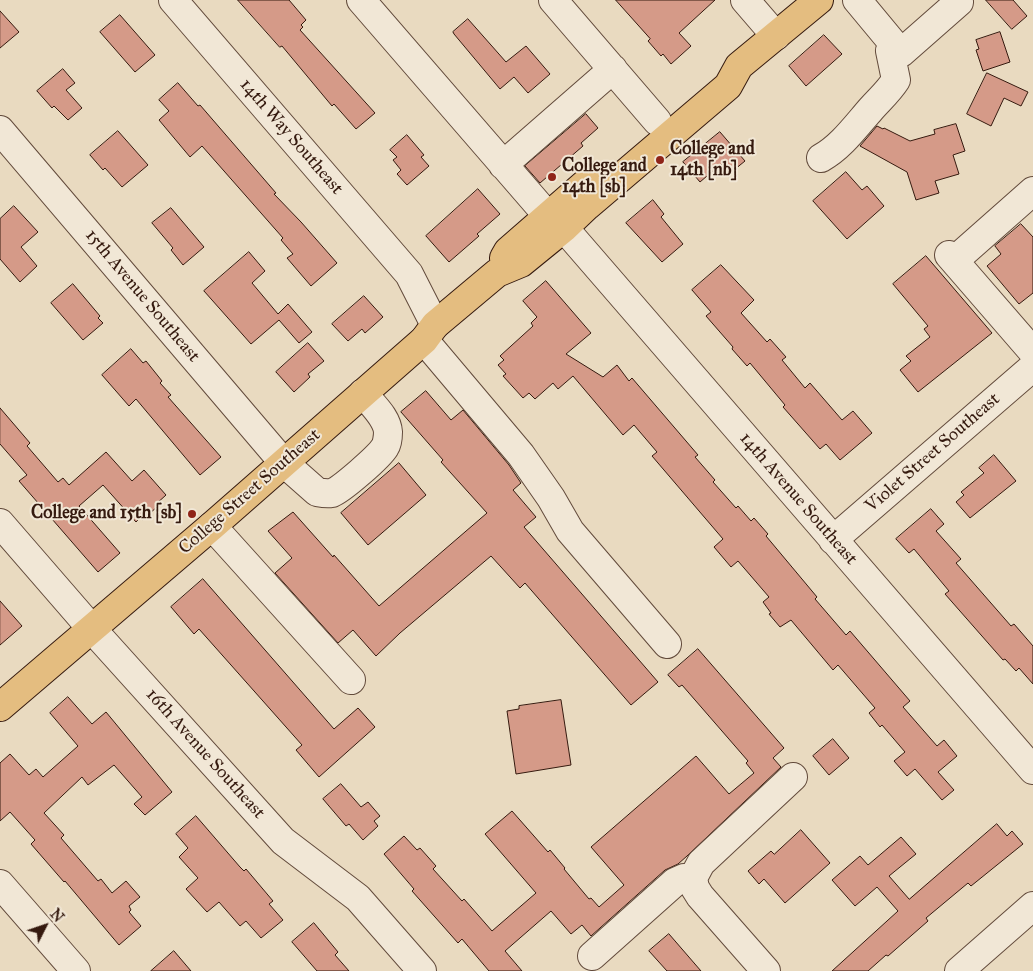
<!DOCTYPE html>
<style>
body{margin:0}
#map{position:relative;width:1033px;height:971px;overflow:hidden;background:#e9dac0;font-family:"IM FELL Great Primer",serif}
canvas{display:block}
.north{position:absolute;left:20px;top:901px;width:50px;height:50px;-webkit-text-stroke:4px #f1e7d6;paint-order:stroke;rotate:49deg;font-size:14px;font-weight:700;line-height:20px;text-align:center;color:#351a0f}
.north::after{content:'';display:block;margin:auto;width:18px;height:22px;background:#351a0f;clip-path:polygon(50% 0,100% 100%,50% 72%,0 100%)}
</style>
<div id="map">
<canvas width="1033" height="971"></canvas>
<div class="north">N</div>
</div>
<script>
const c = document.querySelector('canvas').getContext('2d');
c.lineJoin = 'round';
function fill(path, color) {
  c.fillStyle = color;
  c.fill(path, 'evenodd');
}
function stroke(path, color, width, dash) {
  c.strokeStyle = color;
  c.lineWidth = width;
  c.lineCap = dash ? 'butt' : 'round';
  c.setLineDash(dash || []);
  c.stroke(path);
}
function drawText(font, color, halo, rows, align = 'center') {
  c.font = font + ' "IM FELL Great Primer",serif';
  c.lineWidth = 4;
  c.setLineDash([]);
  c.textBaseline = 'middle';
  c.strokeStyle = halo;
  c.fillStyle = color;
  for (const [text, x, y, turn = 0] of rows) {
    c.save();
    c.translate(x, y);
    c.rotate((+turn || 0) * Math.PI / 180);
    c.textAlign = isNaN(turn) ? turn : align;
    if (halo) c.strokeText(text, 0, 0);
    c.fillText(text, 0, 0);
    c.restore();
  }
}
const building = new Path2D(`
 M238,0H289L306,20L301,25L303,27L300,30L375,113L356,129L334,104L332,106L282,46L280,47Z
 M616,0H715L679,33L691,46L671,64L663,54L661,56L648,41L650,39Z
 M986,0H1013L1027,16L1012,29Z
 M0,11L19,32L0,48Z
 M120,15L155,55L135,72L100,32Z
 M468,19L506,62L526,46L550,74L528,93L514,77L500,89L454,34L453,32Z
 M1000,32L1010,62L983,71L976,50L979,49L976,40Z
 M824,35L842,54L806,86L789,66Z
 M63,69L75,83L66,90L82,108L68,120L54,106L52,108L37,91Z
 M987,73L1028,92L1021,106L1004,98L991,126L967,114Z
 M178,83L198,106L200,105L276,193L274,194L301,222L337,263L311,286L287,258L293,254L281,240L283,238L202,146L190,157L159,120L169,111L159,100Z
 M586,114L598,128L581,143L583,146L540,183L525,166Z
 M956,124L965,151L953,155L959,174L935,181L939,193L916,200L907,172L860,146L877,126L883,129L884,128L910,141L935,134L934,130Z
 M118,131L148,165L122,187L105,168L103,170L90,155Z
 M720,132L745,161L729,174L721,164L700,182L683,162Z
 M407,135L424,155L421,157L429,166L407,185L397,174L401,170L393,160L397,157L390,150Z
 M846,172L862,190L867,186L884,206L847,239L813,201Z
 M478,189L500,214L477,234L479,236L449,262L426,236Z
 M653,200L664,214L661,217L683,244L662,262L626,223Z
 M14,206L38,232L21,247L37,266L20,282L0,259V219Z
 M171,208L204,247L183,265L171,250L173,248L152,223Z
 M1021,224L1033,237V293L1019,304L987,266L1001,254L995,246Z
 M249,252L265,271L252,283L278,314L288,304L312,332L299,343L279,320L251,344L204,291Z
 M926,256L992,333L918,392L900,370L911,361L906,356L930,337L924,329L928,326L893,284Z
 M721,265L754,300L741,313L767,342L770,339L786,357L782,360L805,388L810,383L842,420L853,411L872,433L840,460L826,444L820,449L783,407L785,405L750,363L747,366L732,349L733,347L706,316L711,312L692,290Z
 M546,281L591,333L566,354L603,377L617,365L629,381L632,378L698,455L695,457L715,480L713,482L736,508L738,506L751,521L754,518L768,534L766,536L817,597L815,599L846,635L850,631L910,701L903,707L937,746L944,740L957,756L938,772L954,790L942,800L915,769L907,776L894,761L905,752L882,725L880,727L869,713L875,708L838,665L833,670L791,620L780,627L769,614L771,613L763,602L769,597L738,561L731,567L714,547L723,539L652,456L657,452L634,425L623,435L573,376L558,389L553,383L535,399L529,393L523,398L503,376L506,374L498,365L504,360L500,356L533,326L531,323L537,317L523,301Z
 M73,284L100,316L98,318L103,323L83,340L51,303Z
 M364,296L383,317L365,333L362,329L348,341L332,324Z
 M308,343L324,361L308,374L310,377L294,392L276,372Z
 M131,349L143,363L146,361L162,381L160,383L171,395L168,397L221,457L200,475L136,399L129,406L102,375Z
 M426,391L451,420L463,410L509,465L521,483L513,490L536,517L524,527L658,682L631,705L525,583L520,588L491,556L400,633L376,656L353,630L338,643L275,573L292,558L268,531L293,512L333,557L334,555L379,606L487,513L441,462L443,460L401,412Z
 M0,408L30,443L27,446L58,482L63,478L69,485L106,452L132,481L144,470L166,495L155,505L157,507L142,520L140,518L136,522L103,485L79,506L120,553L98,572L19,481L27,475L0,444Z
 M994,455L1016,481L970,518L956,502L964,495L961,492L984,473L979,468Z
 M399,463L426,495L368,545L341,513Z
 M931,509L944,524L936,531L961,559L956,563L1011,626L1014,624L1033,646V684L1019,668L1016,671L1005,659L1003,660L945,594L949,591L914,549L909,553L896,539Z
 M203,579L334,729L358,708L375,727L319,777L296,750L302,745L199,629L194,634L171,607Z
 M0,601L22,626L0,645Z
 M698,649L784,748L773,758L781,767L687,856L678,864L665,870L591,936L582,925L571,934L551,911L505,951L522,971H489L462,939L458,943L412,891L414,889L384,854L404,836L417,850L420,848L436,866L433,869L462,901L464,899L492,931L536,893L485,834L512,811L548,852L550,850L565,868L564,869L589,899L591,898L599,907L624,885L591,847L696,756L729,794L754,773L746,763L748,761L682,685L679,687L668,675Z
 M68,697L92,724L106,712L172,792L145,815L134,804L142,797L114,765L88,785L82,777L44,813L64,835L61,838L98,881L101,879L112,893L126,881L140,897L129,906L131,910L129,912L141,926L119,945L65,881L64,882L31,844L35,840L10,812L0,821V763L10,754L29,775L36,769L43,777L78,746L50,713Z
 M561,700L571,765L516,774L507,711L519,709V706Z
 M833,739L849,758L829,775L813,756Z
 M341,784L361,807L368,802L380,816L374,821L378,826L363,840L349,824L346,826L323,799Z
 M196,816L240,867L244,871L246,869L273,901L269,904L283,920L261,938L246,921L240,926L219,902L207,912L186,889L198,878L179,857L188,848L176,834Z
 M997,824L1007,836L1012,831L1023,844L971,886L968,883L926,918L928,921L888,956L886,955L868,971H832L898,911L877,887L855,906L832,880L860,856L868,865L901,837L916,854L889,876L909,899Z
 M801,830L830,863L785,903L764,879L759,884L748,871L771,851L774,854Z
 M314,923L338,952L335,955L349,971H317L292,942Z
 M669,934L701,971H667L649,951Z
 M174,951L191,971H151Z`);
fill(building, '#d59a88');
stroke(building, '#351a0f', 1);
const minor = new Path2D(`
 M173,0L409,274L435,325
 M361,0L548,216
 M553,0L657,121
 M745,0L776,36
 M857,0L901,53L959,2
 M0,130L283,462L317,492C322,493 326,494 332,493C342,489 379,457 385,447C387,444 388,436 388,432C387,417 372,405 363,393
 M821,158C841,147 856,126 871,109C880,99 889,91 896,80L890,51L896,46
 M503,165L613,69
 M564,228L1033,770
 M964,252L1033,191
 M949,255L1033,352
 M424,340L521,455L551,498L570,531L667,644
 M0,523L91,628L283,841L358,898L422,971
 M212,526L351,680
 M833,540L1033,367
 M0,884L76,971
 M592,956L675,882L684,878H693
 M766,971L700,896L695,888L693,878L701,863L793,777
 M959,971L1033,906`);
const major = new Path2D(`
 M504,258L508,251L594,176
 M0,707L212,526L424,340L435,325L497,273L521,263L564,228L587,206L728,86L739,66L819,0`);
stroke(minor, '#624a3b', 30);
stroke(major, '#351a0f', 30);
stroke(minor, '#f1e7d6', 28);
stroke(major, '#e4bd80', 28);
for (const [x, y, r, color] of [
 [660,160,5,"#8f2418"],
 [552,177,5,"#8f2418"],
 [192,514,5,"#8f2418"]
]) {
  const dot = new Path2D();
  dot.arc(x, y, r, 0, 2 * Math.PI);
  c.fillStyle = color;
  c.fill(dot);
  stroke(dot, '#f1e7d6', 2);
}
drawText('18px', '#351a0f', '#f1e7d6', [
 ["14th Way Southeast",291,137,49],
 ["15th Avenue Southeast",142,296,50],
 ["Violet Street Southeast",933,453,-41],
 ["College Street Southeast",250,492,-41],
 ["14th Avenue Southeast",798,499,49],
 ["16th Avenue Southeast",205,754,48]
]);
drawText('bold 18px', '#351a0f', '#f1e7d6', [
 ["College and",670,150],
 ["14th [nb]",670,171],
 ["College and",562,167],
 ["14th [sb]",562,188],
 ["College and 15th [sb]",182,514,"right"]
], 'left');
</script>
